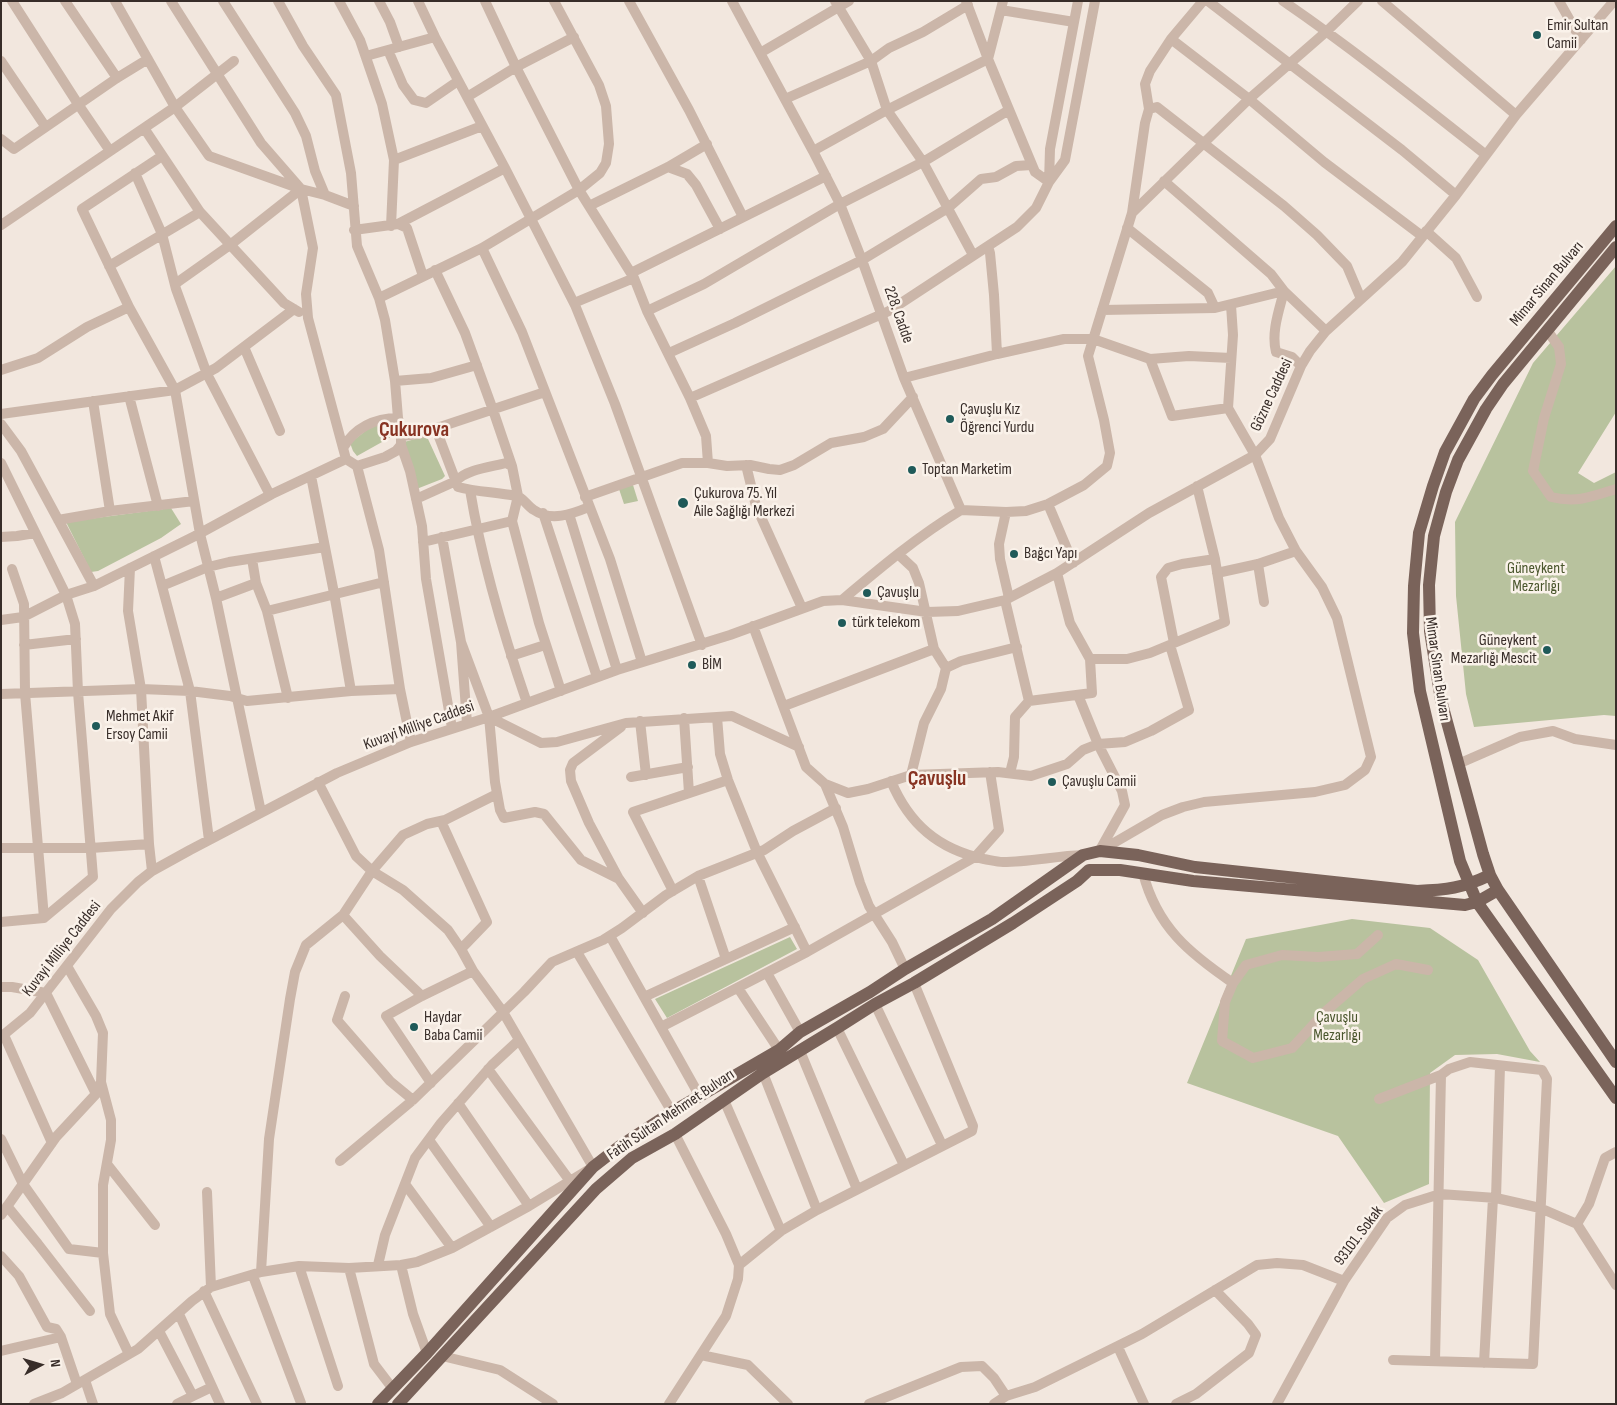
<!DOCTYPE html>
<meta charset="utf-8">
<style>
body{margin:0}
#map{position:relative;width:1617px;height:1405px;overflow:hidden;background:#f2e7de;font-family:"Sofia Sans Condensed",sans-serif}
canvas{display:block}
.frame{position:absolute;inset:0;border:2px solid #382d29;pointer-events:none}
.north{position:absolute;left:15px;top:1340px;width:50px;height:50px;-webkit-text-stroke:4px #faf2ea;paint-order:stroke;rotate:84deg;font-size:14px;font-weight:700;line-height:20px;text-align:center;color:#382d29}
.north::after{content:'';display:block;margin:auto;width:18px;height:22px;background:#382d29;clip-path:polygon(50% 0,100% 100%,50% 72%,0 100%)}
</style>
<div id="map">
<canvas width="1617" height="1405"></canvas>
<div class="frame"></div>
<div class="north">N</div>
</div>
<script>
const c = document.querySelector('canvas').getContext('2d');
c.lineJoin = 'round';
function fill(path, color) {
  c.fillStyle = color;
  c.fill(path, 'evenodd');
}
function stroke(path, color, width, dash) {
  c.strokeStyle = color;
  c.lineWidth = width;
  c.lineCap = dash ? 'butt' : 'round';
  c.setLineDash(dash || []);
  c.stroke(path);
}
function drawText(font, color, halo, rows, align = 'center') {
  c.font = font + ' "Sofia Sans Condensed",sans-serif';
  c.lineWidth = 5;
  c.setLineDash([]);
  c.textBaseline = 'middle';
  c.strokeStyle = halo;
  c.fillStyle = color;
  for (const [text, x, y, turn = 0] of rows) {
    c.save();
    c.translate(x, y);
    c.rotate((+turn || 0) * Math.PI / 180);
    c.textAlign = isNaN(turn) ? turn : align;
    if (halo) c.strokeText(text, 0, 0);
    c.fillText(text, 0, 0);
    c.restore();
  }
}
fill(new Path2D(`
 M1616,266V412L1578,473L1594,483L1616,472V716L1604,715L1474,727L1466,694L1456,596L1455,522L1533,363Z
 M392,424L391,437L357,456L353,451L350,443L373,425Z
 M423,437L428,439L445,476L442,479L414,490L404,442Z
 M633,485L638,501L624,504L619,489Z
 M171,508L181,524L161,538L98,571L91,572L66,522Z
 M1352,919L1430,928L1478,960L1530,1051L1540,1062L1497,1054L1455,1055L1430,1073L1429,1184L1384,1203L1338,1136L1187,1083L1246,939Z
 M790,937L797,949L667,1018L655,999Z`), '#b8c29e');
stroke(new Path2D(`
 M12,1L78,104L110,151
 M65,1L117,78
 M115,1L175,107L209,156L301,189
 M171,1L261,143L301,189L325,195
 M223,1L295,113L306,136L315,171L325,195L354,206
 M278,1L303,46L336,95L351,173L357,246L379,298L385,320L395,381L398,418L401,429V445L396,451L385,457L357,466L346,459L343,448C354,428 375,418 398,418
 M339,1L360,40L382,104L394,160L391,226
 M379,1L390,22L399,47
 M418,1L435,37L505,168L575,305L615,404L702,645
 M485,1L516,67L579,190L634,278L647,311L690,398L706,436L708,463
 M629,1L689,110L743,217
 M732,1L813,151L840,204L862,260L904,378L961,510C918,536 880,568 842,600
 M835,1L871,61L887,110L923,162L973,255
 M966,1L988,59L1035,172L1049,182
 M1208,1L1402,150L1456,195
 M1283,1C1353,49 1419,102 1486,155
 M1382,1L1516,115
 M1559,1L1581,40
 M1001,10L1074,22
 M1171,39L1249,99L1324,162L1422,236
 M388,50L403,85L414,100L426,103L458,81
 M760,53L849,1
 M366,56L435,37
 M1,61L45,126
 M467,97L516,67L574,37
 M785,99L871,61L889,48L923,32L968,5
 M1149,109L1157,107L1284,206L1317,235L1347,266L1361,299
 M144,128L200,212L284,303L299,312
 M1,139L14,149L117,78L148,59
 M813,151L887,110L988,59L1003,1
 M162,156L82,209L129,307L175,390L200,534L216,598L261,812
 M394,160L482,126
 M668,167L687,174L696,185L720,229
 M135,173L162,234L176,289L207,374L270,495
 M1164,181L1271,274L1284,291C1279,311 1271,332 1276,352L1292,357L1301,366
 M1049,182L1050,149L1078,1
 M589,206L668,167L707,144
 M1132,213L1249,99L1327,31L1358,1
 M398,224L407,228L423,276
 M1,225L175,107L234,61
 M1127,228L1208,293L1215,308
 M354,230L398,224L505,168
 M1426,231L1456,258L1477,297
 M988,246L1017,227L1036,208L1049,182L1065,160L1095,1
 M482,248L522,332L610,559L642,662
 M109,266L200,212
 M435,270L465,333L493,410L512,466
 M631,273L826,176
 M175,284L230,245L301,189L313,248L306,294L308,318L343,448
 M379,298L482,248L579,190L600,173L606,163L609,144L606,106L599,85L554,1
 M574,303L634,278
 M1102,310L1215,308L1284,291L1326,331
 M647,311L704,284L840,204L923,162L1009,110
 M1547,330L1559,347L1561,364L1544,418L1533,471L1551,497C1577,503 1591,497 1616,489
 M244,347L280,431
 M669,353L735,323L862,260L948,208L981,179L996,177L1016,166L1032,165
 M997,354L1064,339H1093L1150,359L1172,416L1228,408
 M1150,359L1189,356L1231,358
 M1,370L38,358L87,327L129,307
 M395,381L431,378L477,365
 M129,396L158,506
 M690,398L889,311L988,246L990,253L994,295L997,354L904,378
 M93,401L110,511
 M1,414L175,390L216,368L294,309
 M1,424L21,451L94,586
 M436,429L458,487C477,492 496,492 516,496C523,497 527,506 534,510C551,522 572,514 589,507
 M402,436L419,434L545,392
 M401,445L410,471L422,526L426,579L452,728
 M1,463L66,595L75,624L78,692L93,877L44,918L1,922
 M746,465L756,506L802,608
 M357,466L379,550L400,689L411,742
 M311,476L334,593L351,691
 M470,490C482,563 503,633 527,703
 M585,497L682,463H708L727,466L750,465L769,469L780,470L794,465L831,443L864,437L883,429L913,397
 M416,499L456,481C467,469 491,467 506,463L512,466L518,496L512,521L539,623L561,691
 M1048,504L1073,563
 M961,510L1006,512L1026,511L1048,504L1084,485L1107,466L1110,453L1104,420L1088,356L1132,213L1145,123L1149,109L1145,84L1150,71L1171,39L1203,1
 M1006,512L999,544L1000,559L1009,598
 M543,513L597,677
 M569,514L617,670
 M58,520L110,511L194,501
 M1,537L17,536L35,533
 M442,537L461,642L467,723
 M423,542L512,521
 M898,554L913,568L919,583L934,649L946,668L941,689L924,723L911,775
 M154,556L190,691L209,840
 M252,559L256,583L267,611
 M1258,564L1264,602
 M130,568L128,611L141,689L149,844L152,871
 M12,569L24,604L25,693L44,918
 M1217,573L1258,564L1296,551
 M162,586L208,567L229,562L325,547
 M216,598L256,583
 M1005,600L1029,701
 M1,620L23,617L66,595L94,586L195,536L272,494L346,459
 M753,626L806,767L825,784L843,827L860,883L869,906L892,942L905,969
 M461,642L489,717L495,782L500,810L504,818L535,812L544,814L581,860L619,879
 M1174,643L1161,577L1168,568L1182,564L1215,559
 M24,645L76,639
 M511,656L545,645
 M1090,659H1127L1150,653L1225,622L1215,559L1197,486
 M946,668L961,661L1017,647
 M1,694L141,689L190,691L230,696L247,701L351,691L400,689
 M1078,695L1098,744L1122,791L1125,805L1100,850
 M288,698L267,611L384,582
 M784,706L934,649
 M489,717L541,743L557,742L626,723L732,716L799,747
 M717,717L720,754L728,780L757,852L807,952
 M684,718L689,793
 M640,721L646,775
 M621,727L573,763L570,770L571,781L589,823L619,879L643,913
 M1458,764L1520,737L1553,731L1575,739L1616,745
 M1010,773L1014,757L1015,717L1029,701L1092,693L1090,659L1070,623L1057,573
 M631,777L688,767
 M891,781C909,824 938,849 984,859C990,860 997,862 1003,862C1029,862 1056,856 1083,855
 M825,784L848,793L868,789L911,775L998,772L1031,776L1067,764L1083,750L1098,744L1125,742L1151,731L1189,710L1170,645
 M441,821L487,922L461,949
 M1,848H91L149,844
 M1100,851L1162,815L1183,807L1204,802L1315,792L1345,785L1365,770L1371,757L1337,618L1322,587L1296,551L1279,518L1255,455L1228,408L1233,335L1231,305
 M1143,873C1157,927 1189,953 1233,983
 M698,876L726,959
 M673,891L633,812L728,780
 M343,915L380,956L422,996
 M1378,935L1357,954L1318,957L1282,955L1246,965L1233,983L1225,1002L1222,1041L1253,1058L1292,1048L1326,1011L1363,979L1396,964L1428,970
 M610,936L699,1095
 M577,952L672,1112
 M767,973L800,1032
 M1,987H12L46,993L96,1094
 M738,988L779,1050
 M345,996L337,1020L390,1081L413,1100
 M644,997L795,927
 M875,1004L942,1145
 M661,1027L807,952L975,857L999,830L990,772
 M837,1028L904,1165
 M4,1035L52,1143
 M1,1037L30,1013L111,909L138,882L152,871L190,850L337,773L411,742L489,717L617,670L730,635L823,601L842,600L927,612L958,611L1005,600L1057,573L1149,513L1255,455L1270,439L1301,366L1310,351L1326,331L1402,262L1456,195L1516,115L1614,1
 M800,1051L857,1189
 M488,1069L570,1181
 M763,1073L817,1210
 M101,1082L111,1120V1140L103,1185V1253L110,1314L129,1354
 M431,1083L386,1016L422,996L473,971
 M1379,1099L1441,1075L1449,1069L1470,1062L1542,1070L1547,1079L1533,1364L1393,1360
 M724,1100L781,1231
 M458,1103L529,1206
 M1,1139L23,1184L69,1249L103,1253
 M429,1140L491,1227
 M340,1161L413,1100L524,992L552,962L603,940L622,928L666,895L698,876L764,850L793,831L836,808
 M107,1164L155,1225
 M405,1184L452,1248
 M207,1192L211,1287
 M1496,1198L1500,1066
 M7,1206L38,1244L90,1311
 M1,1215L56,1137L96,1094L101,1082L103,1033L96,1016L67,966
 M1577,1224L1589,1204L1605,1158L1616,1152
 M1,1256L19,1276L47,1327L56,1329L61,1337L77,1384
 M378,1265L385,1235L415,1158L441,1123L492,1065L519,1040
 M401,1265L413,1314L427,1353
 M739,1265L781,1231L817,1210L972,1131L973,1126L914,983
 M299,1266L338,1386
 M349,1268L374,1364L393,1389
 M261,1272L269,1139L290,999L295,972L306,945L343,915L372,871L403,835L427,824L445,820L497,794
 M253,1276L301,1403
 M204,1291L257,1404
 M179,1314L220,1404
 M159,1331L193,1396L212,1387
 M1118,1347L1144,1404
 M1,1351L61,1337
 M701,1355L748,1365L788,1404
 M442,1356L500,1370L553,1404
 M1435,1361L1441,1075
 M1484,1363L1493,1198
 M85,1380L93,1404
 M34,1404L62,1393L138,1349L192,1301L211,1287L261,1272L299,1266L349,1268L401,1265L417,1262L452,1248L529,1206L593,1167L503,1012L473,971L461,949L448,930L403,890L372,871L356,856L318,782
 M177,1404L193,1396
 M669,1404L726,1316L738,1279L739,1265L726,1234L675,1134
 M869,1404L961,1367L982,1366L994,1378L1006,1396
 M994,1404L1006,1396L1035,1387L1142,1334L1257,1265L1277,1263L1303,1265L1344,1281
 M1176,1404L1196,1394L1249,1353L1256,1335L1248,1324L1215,1290
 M1277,1404L1344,1281L1387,1218L1405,1205L1440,1194L1496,1198L1540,1208L1577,1224L1616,1285`), '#cbb6a9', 10);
stroke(new Path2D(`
 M1616,226L1492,375L1474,399L1445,452L1433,486L1419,533L1414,586L1413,633L1420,691L1460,861L1477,902L1616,1098
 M1616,247L1503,384L1486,409L1458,460L1446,492L1434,536L1429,585L1430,631L1441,700L1483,854L1490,875L1498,890L1616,1062
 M378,1404L427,1353L593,1167L620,1146L672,1112L779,1050L800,1032L870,992L905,969L992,919L1083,855L1100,851L1138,855L1195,867L1417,891C1446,890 1463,888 1490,875
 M398,1404L596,1189L632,1158L675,1134L763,1073L837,1028L875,1004L914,983L1013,923L1077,881L1089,870H1120L1193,881L1465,905L1477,902L1498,890`), '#7a635a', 12);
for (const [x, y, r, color] of [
 [1537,35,5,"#1f5a59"],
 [950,419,5,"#1f5a59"],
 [912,470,5,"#1f5a59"],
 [683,503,6,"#1f5a59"],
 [1014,554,5,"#1f5a59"],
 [867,593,5,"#1f5a59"],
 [842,623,5,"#1f5a59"],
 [1547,650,5,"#1f5a59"],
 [692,665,5,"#1f5a59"],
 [96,726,5,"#1f5a59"],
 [1052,782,5,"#1f5a59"],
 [414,1027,5,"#1f5a59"]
]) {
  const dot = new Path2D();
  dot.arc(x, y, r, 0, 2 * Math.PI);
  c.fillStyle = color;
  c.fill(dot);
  stroke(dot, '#faf2ea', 2);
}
drawText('16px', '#382d29', '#faf2ea', [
 ["Emir Sultan",1547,26],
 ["Camii",1547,44],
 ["Çavuşlu Kız",960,410],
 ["Öğrenci Yurdu",960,428],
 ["Toptan Marketim",922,470],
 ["Çukurova 75. Yıl",694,494],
 ["Aile Sağlığı Merkezi",694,512],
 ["Bağcı Yapı",1024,554],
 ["Çavuşlu",877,593],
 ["türk telekom",852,623],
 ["Güneykent",1537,641,"right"],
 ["Mezarlığı Mescit",1537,659,"right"],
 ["BİM",702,665],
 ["Mehmet Akif",106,717],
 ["Ersoy Camii",106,735],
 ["Çavuşlu Camii",1062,782],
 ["Haydar",424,1018],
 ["Baba Camii",424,1036]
], 'left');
drawText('16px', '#382d29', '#faf2ea', [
 ["Mimar Sinan Bulvarı",1547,284,-50],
 ["228. Cadde",898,315,70],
 ["Gözne Caddesi",1272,395,-65],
 ["Mimar Sinan Bulvarı",1437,669,82],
 ["Kuvayi Milliye Caddesi",419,726,-20],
 ["Kuvayi Milliye Caddesi",62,949,-52],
 ["Fatih Sultan Mehmet Bulvarı",671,1115,-34],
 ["93101. Sokak",1359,1236,-53]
]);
drawText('16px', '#4a562d', '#faf2ea', [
 ["Güneykent",1536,569],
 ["Mezarlığı",1536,587],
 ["Çavuşlu",1337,1018],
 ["Mezarlığı",1337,1036]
]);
drawText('bold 21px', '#873322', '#faf2ea', [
 ["Çukurova",414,431],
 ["Çavuşlu",937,780]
]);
</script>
